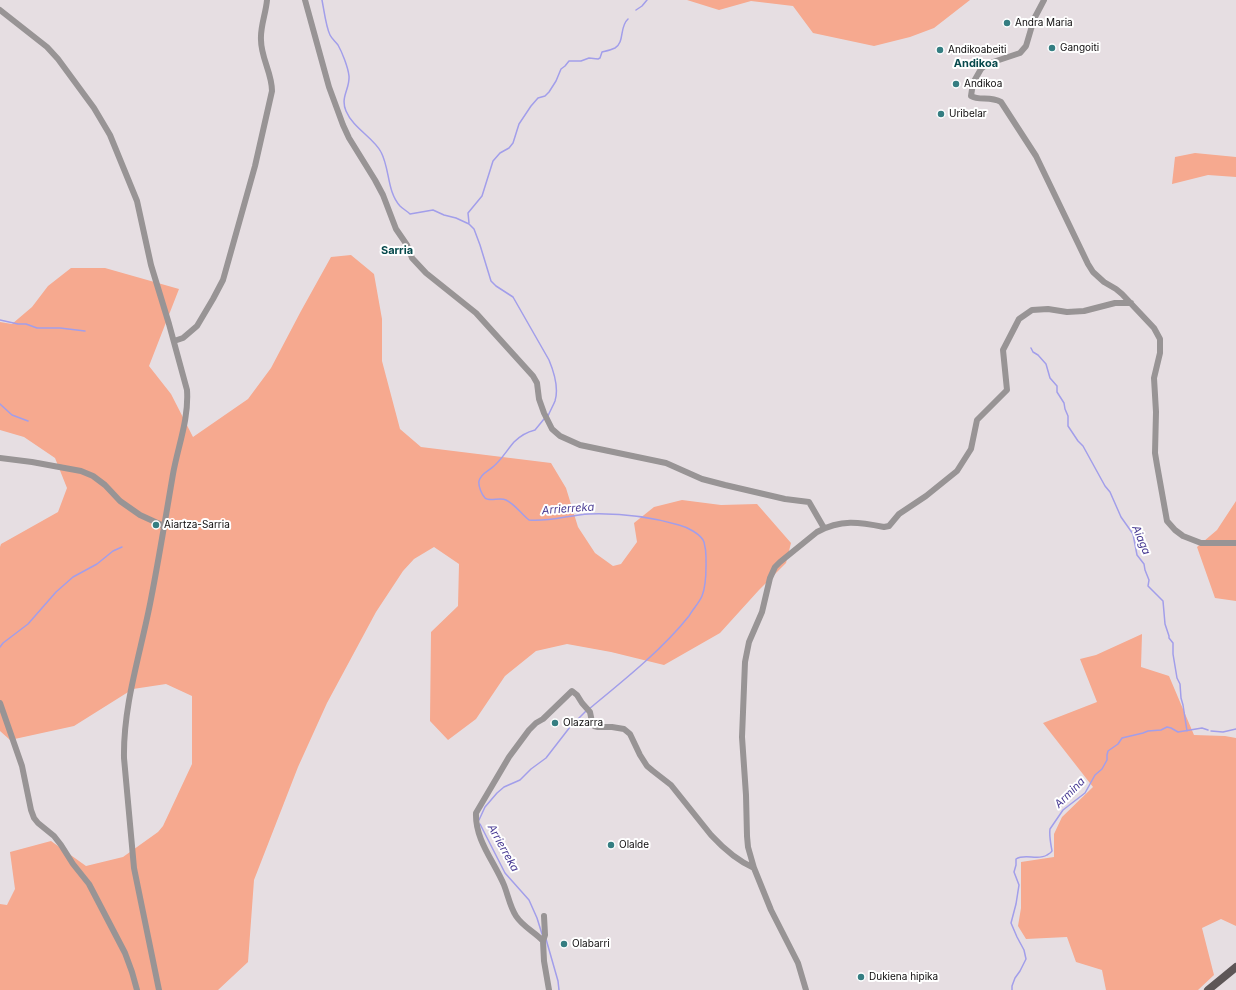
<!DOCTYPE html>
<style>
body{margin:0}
canvas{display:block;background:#e6dee2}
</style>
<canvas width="1236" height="990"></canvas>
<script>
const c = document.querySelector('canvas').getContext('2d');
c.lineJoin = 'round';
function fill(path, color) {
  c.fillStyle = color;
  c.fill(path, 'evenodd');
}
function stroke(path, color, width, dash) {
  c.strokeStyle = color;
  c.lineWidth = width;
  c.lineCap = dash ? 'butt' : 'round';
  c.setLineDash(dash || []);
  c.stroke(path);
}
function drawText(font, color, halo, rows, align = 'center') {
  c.font = font + ' Inter,sans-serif';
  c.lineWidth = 4;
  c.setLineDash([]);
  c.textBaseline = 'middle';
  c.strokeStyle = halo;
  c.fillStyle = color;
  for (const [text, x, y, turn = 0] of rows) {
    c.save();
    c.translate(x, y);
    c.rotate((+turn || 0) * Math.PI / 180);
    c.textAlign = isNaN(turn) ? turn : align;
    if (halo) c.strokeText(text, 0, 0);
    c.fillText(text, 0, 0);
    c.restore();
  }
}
fill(new Path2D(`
 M687,0H970L934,28L910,37L874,46L813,33L793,6L751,1L719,10Z
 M1195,153L1236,157V177L1208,175L1172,184L1175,157Z
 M351,255L374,274L382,319V361L400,429L421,447L551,463L566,488L578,527L595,553L613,566L621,564L637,542L634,523L654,507L682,500L721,505L757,504L791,543L786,563L759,590L720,633L664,665L611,652L567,644L536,651L505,676L476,719L448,740L430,721L431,632L458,606L459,564L434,547L414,559L403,571L376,612L327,703L298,767L254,880L248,962L218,990H0V904L7,905L15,889L10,852L51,841L86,866L123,857L158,832L163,826L192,764V696L166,684L133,689L74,726L10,740L0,731V547L1,544L10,539L58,512L67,488L55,458L24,437L0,430V322L12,324L32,307L48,286L71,268H105L179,289L149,366L171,394L193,437L248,399L271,368L301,311L331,257Z
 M1236,501V601L1215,598L1197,547L1217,530Z
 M1142,634L1141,667L1169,676L1194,735L1225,736L1236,738V926L1221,919L1202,928L1214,975L1198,990H1106L1102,970L1076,962L1067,937L1026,939L1018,926L1021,908V862L1054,857V834L1062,817L1093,787L1043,723L1097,702L1080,659L1096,655Z`), '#f6a98f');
stroke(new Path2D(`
 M322,0C324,10 326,27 330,35C332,39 335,41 338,45C342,52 348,67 349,76C350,89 340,97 346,111C353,128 374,138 381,152C390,169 387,192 400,206C403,209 407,211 410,214L433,210L444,215L456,218L469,224L474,229L480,245L491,281L496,286L513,297L549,360C554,372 559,388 555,401C553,406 550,411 548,416
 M636,10L642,6L647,0
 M469,223L468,213L482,196L493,161L500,153L509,148L513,143L519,124L531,106L538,98L545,96L549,92L556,81L561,69L565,66L569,61H581L589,58L598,59L600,58L602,52C606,51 611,50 615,48C625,42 619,27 628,19
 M0,320L18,324H26L37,328H60L85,331
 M1031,348L1033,352L1038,355L1046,364L1050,378L1057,386V392L1064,403L1065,409L1068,416V426L1078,441L1083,446L1105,486L1110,492L1121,517L1133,534L1137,555L1144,564L1145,570L1149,580L1148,586L1163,601L1165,624L1169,636V638L1173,643V654L1177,678L1180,684L1181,698L1183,705L1187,731
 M0,404L12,415L28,421
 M544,419L535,430C527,432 520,436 514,442C507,450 502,459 494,466C489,471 481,473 479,481C478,486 482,495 485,498C489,502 500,497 506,500C516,505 521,514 529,520C550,522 569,515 589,514C619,513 651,517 679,525C687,527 701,534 704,542C705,546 706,552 706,557C706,569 707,584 702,596C699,603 693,609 689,616C662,650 623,681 589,709
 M0,647L3,643L28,624L56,592L73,577L97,564L113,551L122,547
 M1211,731L1223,732L1236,729
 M479,820L485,807L497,793L504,787L520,780L531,769L546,758L570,727L586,711
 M480,824L505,873L529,900L537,918L542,934
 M546,939L558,981L559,990
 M1012,990V986L1015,978L1020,971L1026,959L1024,950L1017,937L1011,923L1016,904L1019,885L1014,872L1016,865V859C1025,853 1038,861 1047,855C1049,854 1051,853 1052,851C1051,845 1049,836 1050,829L1063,810L1085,793L1095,775L1102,769L1107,760V755L1108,751L1118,744L1122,738L1143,733L1148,731L1161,730L1167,727L1171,728L1178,732L1202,728L1208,730`), '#a29eea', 1.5);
stroke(new Path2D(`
 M305,0L329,87L343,125L349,138L375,180L383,195L396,229L407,245L412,258L426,273L476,313L533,376L537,383L539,399L544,413L552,429L560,436L580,445L666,463L702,479L725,485L785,499L809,502L824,528
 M1044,0L1034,19L1026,46L1020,53L987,64L981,69L973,83L971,96C979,101 990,96 1001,102L1036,156L1088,264L1093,272L1104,282L1116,289L1122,294L1154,328L1160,339V353L1154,378L1156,412L1155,453L1157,465L1167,521L1175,530L1183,536L1201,543H1236
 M0,10L47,47L58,59L94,108L110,135L137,201L151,265L169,324L187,390C189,419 178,446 173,474C166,515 159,558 151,599C141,652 123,704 124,758L134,868L159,990
 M174,341L183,338L197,326L213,299L223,280L255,166L272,91C272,73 261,58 261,40C260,27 266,13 267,0
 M0,458L32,462L81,471L93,476L105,485L120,501L140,515L164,526
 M0,703L22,766L31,810L34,818L38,823L54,836L61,845L73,864L89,884L125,953L132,972L137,990
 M543,941L545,935L544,916
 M549,990L544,961L543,941C535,932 523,927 516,916C510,907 508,895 504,885C494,861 475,840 476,813L509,757L529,730L536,723L543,719L572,691L577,695L582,703L590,712L592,722L594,726L598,727H612L624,729L630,734L640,755L647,766L653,771L671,785L711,835C723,848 738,861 754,868
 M806,990L798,963L771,910L754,868L748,847L747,836L746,795L742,737L745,662L749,642L762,612L770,578L775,567L780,562L817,532C841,519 859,522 884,527L889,526L899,514L926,496L957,471L971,449L977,420L1007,390L1003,350L1019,319L1032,310L1048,309L1067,312L1084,311L1115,303H1131`), '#989495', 6);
stroke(new Path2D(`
 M1208,990L1236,967`), '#5d5657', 8);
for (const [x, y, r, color] of [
 [1007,23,4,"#357e82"],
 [1052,48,4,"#357e82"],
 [940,50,4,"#357e82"],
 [956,84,4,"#357e82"],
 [941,114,4,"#357e82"],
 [156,525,4,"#357e82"],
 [555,723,4,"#357e82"],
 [611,845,4,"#357e82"],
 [564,944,4,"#357e82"],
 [861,977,4,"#357e82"]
]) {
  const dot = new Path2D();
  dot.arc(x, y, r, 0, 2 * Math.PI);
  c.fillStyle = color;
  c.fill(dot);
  stroke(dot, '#fff', 1.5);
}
drawText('10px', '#0d0b0c', '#fff', [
 ["Andra Maria",1015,23],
 ["Gangoiti",1060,48],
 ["Andikoabeiti",948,50],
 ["Andikoa",964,84],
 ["Uribelar",949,114],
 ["Aiartza-Sarria",164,525],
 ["Olazarra",563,723],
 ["Olalde",619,845],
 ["Olabarri",572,944],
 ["Dukiena hipika",869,977]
], 'left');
drawText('bold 11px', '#06494c', '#fff', [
 ["Andikoa",976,64],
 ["Sarria",397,251]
]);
drawText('italic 11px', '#483a93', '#fff', [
 ["Arrierreka",568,509,-4],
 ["Aiaga",1141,540,67],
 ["Armina",1070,793,-45],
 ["Arrierreka",503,848,61]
]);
</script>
